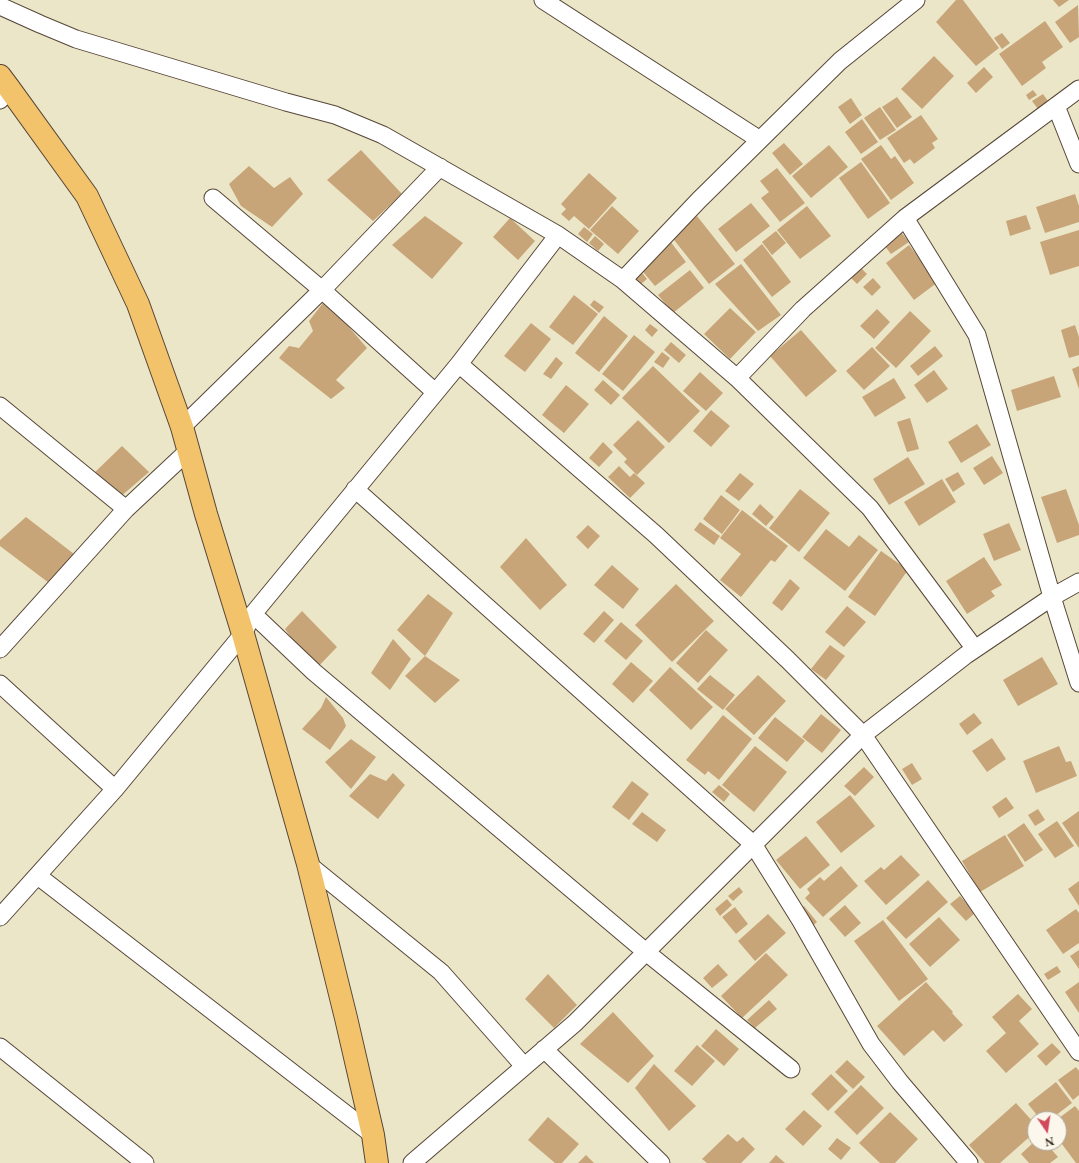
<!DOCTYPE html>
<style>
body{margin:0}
#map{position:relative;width:1079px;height:1163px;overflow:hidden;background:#ece6c8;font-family:"EB Garamond",serif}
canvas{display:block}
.north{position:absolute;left:1027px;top:1111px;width:40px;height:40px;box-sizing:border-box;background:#fbf7ec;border:1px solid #aea59a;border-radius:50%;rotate:167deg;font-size:11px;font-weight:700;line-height:16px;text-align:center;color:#3b2a1e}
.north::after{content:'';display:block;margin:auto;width:14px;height:18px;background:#d1495b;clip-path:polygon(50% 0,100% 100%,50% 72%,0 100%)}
</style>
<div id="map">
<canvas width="1079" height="1163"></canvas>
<div class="north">N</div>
</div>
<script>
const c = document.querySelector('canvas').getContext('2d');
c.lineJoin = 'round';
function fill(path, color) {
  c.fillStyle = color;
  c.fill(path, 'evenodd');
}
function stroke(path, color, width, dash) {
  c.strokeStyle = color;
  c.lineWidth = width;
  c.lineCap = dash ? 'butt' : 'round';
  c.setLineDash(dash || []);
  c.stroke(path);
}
fill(new Path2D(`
 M956,0H963L999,48L976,66L936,22Z
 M1053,0H1069L1059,7Z
 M1078,5L1079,37L1070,43L1055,22Z
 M1045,21L1063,47L1042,62L1046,68L1022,86L999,54Z
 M1002,33L1010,43L1002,49L994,38Z
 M934,56L954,76L922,109L901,89Z
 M984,67L993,77L976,93L967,83Z
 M1033,90L1037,95L1029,100L1026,95Z
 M1043,94L1048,101L1038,109L1032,101Z
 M897,97L912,117L897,128L882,107Z
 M851,98L862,115L850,124L838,107Z
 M880,107L896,130L880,140L864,118Z
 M921,115L938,139L932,143L935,148L914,164L910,159L904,163L887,138Z
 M862,119L878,142L861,154L845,132Z
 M784,143L803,164L790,175L772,153Z
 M829,145L848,167L811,198L792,176Z
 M881,145L891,159L895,156L914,183L891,200L861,159Z
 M361,150L402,194L373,221L327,180Z
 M861,162L890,203L868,219L839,178Z
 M249,166L274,188L290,177L303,194L272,227L241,206L229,184Z
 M777,168L805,203L780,222L761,198L769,192L760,181Z
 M589,173L617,198L589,229L574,216L569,221L561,214L566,209L561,204Z
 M1075,194L1079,206V222L1045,233L1036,207Z
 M751,203L770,226L736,252L718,229Z
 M612,206L639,231L618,254L590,230Z
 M807,206L831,236L800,259L777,230Z
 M1026,215L1031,229L1010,236L1006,221Z
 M425,216L463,243L432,279L392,245Z
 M697,216L735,264L709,284L671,236Z
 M510,218L535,241L518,260L493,237Z
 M584,227L593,234L587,242L578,234Z
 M1079,230V266L1050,275L1040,242Z
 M776,231L786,243L772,255L762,242Z
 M901,232L909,242L891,254L884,245Z
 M595,236L604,244L598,251L589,243Z
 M670,241L686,262L655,286L638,266Z
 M762,244L791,282L772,297L743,260Z
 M909,245L938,282L914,300L886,263Z
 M741,264L781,315L758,331L715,284Z
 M859,266L867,274L857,284L849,276Z
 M638,268L647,279L640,285L631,274Z
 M690,270L704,288L673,313L658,295Z
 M873,278L881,287L872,296L863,287Z
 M574,295L598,314L573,345L549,327Z
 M594,300L604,307L599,313L590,305Z
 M323,303L335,311L367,348L336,380L345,388L331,399L279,358L289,346L299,348L313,331L309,321Z
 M730,308L756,332L730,359L704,334Z
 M877,309L890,322L874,339L860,326Z
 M910,311L931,331L896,368L875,348Z
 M604,316L628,336L599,372L575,353Z
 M531,323L551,339L525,372L504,356Z
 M650,324L658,330L652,337L645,330Z
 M1075,325L1079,337V355L1069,358L1061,330Z
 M801,330L837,371L806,397L770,356Z
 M634,335L655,352L623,391L602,374Z
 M671,342L686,355L679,363L664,350Z
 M935,346L943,356L918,376L910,366Z
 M872,347L890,366L864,390L846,371Z
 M662,352L670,358L663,368L654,362Z
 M556,357L563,363L551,379L543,374Z
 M653,366L700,411L669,443L622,398Z
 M1079,366V389L1072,369Z
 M934,370L948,389L927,403L914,385Z
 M700,372L723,393L706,411L683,391Z
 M1054,376L1061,397L1017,411L1011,390Z
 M894,378L906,398L875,417L862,397Z
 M603,380L620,395L611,405L594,390Z
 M566,385L589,404L564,433L542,415Z
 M711,410L730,426L711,447L693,431Z
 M910,418L919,449L907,452L897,422Z
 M638,420L665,447L637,475L624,462L627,459L613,445Z
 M977,424L991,445L961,463L948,442Z
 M603,442L613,452L599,467L589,458Z
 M122,446L149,472L119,498L92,475Z
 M992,456L1003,473L984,485L973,468Z
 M908,457L925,484L889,505L873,479Z
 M619,466L630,477L634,473L645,483L630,498L608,477Z
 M958,472L965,484L953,492L945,479Z
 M740,473L754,484L739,501L725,491Z
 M942,479L956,502L919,526L904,502Z
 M800,489L830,513L799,552L769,528Z
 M1066,489L1079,525V535L1057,543L1041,497Z
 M721,495L740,510L722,534L703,519Z
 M760,504L774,517L766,526L752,514Z
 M742,510L788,546L775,562L771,560L741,597L720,580L741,554L720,538Z
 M26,517L74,554L49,583L0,546V540Z
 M700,522L720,536L714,545L694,530Z
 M1009,523L1021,550L994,561L983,534Z
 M588,525L600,536L588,549L576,537Z
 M826,529L849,547L859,535L878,550L845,591L803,558Z
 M526,538L567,585L540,610L500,567Z
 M881,551L908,570L875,616L848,597Z
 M984,557L1002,585L991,591L995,596L967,614L946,581Z
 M612,565L639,589L623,609L594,585Z
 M790,579L800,588L782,611L772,603Z
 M676,584L714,621L672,662L635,625Z
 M428,594L453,613L425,656L397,630Z
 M847,606L866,622L844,647L825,632Z
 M302,611L337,647L314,671L285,629Z
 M604,611L614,620L594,643L583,634Z
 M621,622L643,641L626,660L604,641Z
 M706,630L728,650L698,683L676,663Z
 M393,639L411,659L390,690L371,673Z
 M830,645L845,656L826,680L811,669Z
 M425,656L460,680L435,703L405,676Z
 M1042,657L1058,684L1018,706L1003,680Z
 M631,662L653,681L633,703L612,684Z
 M670,667L713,707L691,730L649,690Z
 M710,675L735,695L723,710L697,689Z
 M758,675L786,701L754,735L725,709Z
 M326,697L343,718L346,726L330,750L302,729L321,708Z
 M974,713L982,723L967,735L959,724Z
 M821,714L841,730L822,753L802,737Z
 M723,715L752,739L719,780L708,771L705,775L686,760Z
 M775,717L805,741L787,762L758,738Z
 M992,738L1006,759L987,772L972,751Z
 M351,739L376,757L351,789L325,762Z
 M755,746L787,772L754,812L722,785Z
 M1059,746L1066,762L1071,761L1077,776L1036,793L1023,761Z
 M912,763L922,779L912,785L902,769Z
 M864,767L874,777L855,796L844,786Z
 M393,773L405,785L378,819L349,796L370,774L386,781Z
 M632,781L649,794L629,820L612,807Z
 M719,785L730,794L724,802L712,792Z
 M850,795L875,826L841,853L816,822Z
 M1006,797L1014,808L999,818L992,807Z
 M1038,809L1045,820L1035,826L1028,815Z
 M1079,811V848L1062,823Z
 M642,812L666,830L657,842L632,824Z
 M1057,821L1074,846L1055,858L1038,834Z
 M1024,823L1043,850L1025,862L1007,835Z
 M1005,835L1024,866L980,892L962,861Z
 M806,836L830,865L800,889L776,860Z
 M901,855L920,875L886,905L864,881L881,867L884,870Z
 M841,866L858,886L823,917L805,898L810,893L807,889L820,877L824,881Z
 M928,880L948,902L906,939L886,918Z
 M1079,881V906L1068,889Z
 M739,887L743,892L733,901L728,896Z
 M960,896L975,913L966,921L950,904Z
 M727,899L732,905L720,916L715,909Z
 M845,905L861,923L845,937L829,919Z
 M804,906L817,922L810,928L797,912Z
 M735,907L748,924L736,934L722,917Z
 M1076,909L1079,913V943L1063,954L1046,930Z
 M768,914L786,933L755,961L738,941Z
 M939,917L960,940L930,967L909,944Z
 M883,920L928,979L899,1001L854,941Z
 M1079,950V969L1070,956Z
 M766,953L788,975L742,1018L721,996Z
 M718,964L728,975L712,988L703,978Z
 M1057,966L1061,972L1048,980L1044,974Z
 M548,974L577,1005L554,1028L525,999Z
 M926,982L953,1012L936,1027L952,1013L963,1025L944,1042L933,1030L904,1056L877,1026Z
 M1079,982V1013L1065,992Z
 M1018,994L1032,1009L1019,1021L1039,1044L1006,1073L986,1051L1006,1033L992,1017Z
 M769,1000L777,1009L755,1028L747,1020Z
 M613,1012L654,1056L628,1083L580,1044Z
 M716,1029L739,1049L724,1066L701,1046Z
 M1052,1043L1061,1052L1046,1066L1037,1056Z
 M697,1045L715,1061L692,1086L674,1071Z
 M847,1060L865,1077L853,1089L835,1072Z
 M654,1064L696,1106L669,1131L635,1088Z
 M1076,1067L1079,1071V1095L1073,1100L1058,1080Z
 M831,1074L848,1091L828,1111L811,1094Z
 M1056,1082L1072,1103L1051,1119H1040L1028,1104Z
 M861,1085L884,1108L857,1135L834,1112Z
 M1016,1103L1035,1124V1132L1000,1163H985L969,1145Z
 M1075,1106L1079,1111V1163H1076L1059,1140V1118Z
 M804,1110L822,1126L803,1146L785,1129Z
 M890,1112L918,1139L895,1163H880L859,1143Z
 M548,1117L579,1144L562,1163H555L528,1140Z
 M728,1134L737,1142L743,1137L755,1149L741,1163H707L702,1159Z
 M837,1138L851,1148L841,1160L828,1149Z
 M1035,1141V1143H1046L1058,1157L1050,1163H1029L1021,1154Z
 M586,1155L594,1163H578Z
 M776,1155L785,1163H769Z`), '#c7a578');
const street = new Path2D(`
 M543,0L760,140
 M0,6L40,24L76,39L286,102L335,115L383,135L558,235L623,280L737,378L870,508L975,649
 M0,100L9,88
 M1056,106L1079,164
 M213,198L322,290L435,392
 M905,218L977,335L1052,597L1079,683
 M623,280L699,200L840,61L916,0
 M459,364L656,535L788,660L863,735L1079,1052
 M737,378L803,309L905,218L1079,89
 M0,406L126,509
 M182,427L322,290L440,167
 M355,489L753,844L801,921L871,1044L900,1082L969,1163
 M253,614L314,672L646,952L791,1069
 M0,649L126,509L188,451
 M0,684L115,789
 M308,864L441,972L524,1066
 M38,876L373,1135
 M0,917L115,789L243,634L253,614L459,364L558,235
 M0,1047L145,1163
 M544,1049L661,1163
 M412,1163L575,1023L863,735L966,655L1052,597L1079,582`);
const primary = new Path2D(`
 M0,76L9,88L87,196L138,304L182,427L206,514L243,634L308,864L346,1018L373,1135L377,1163`);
stroke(street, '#564638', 19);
stroke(primary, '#564638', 24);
stroke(street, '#fff', 17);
stroke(primary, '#f2c36a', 22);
</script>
